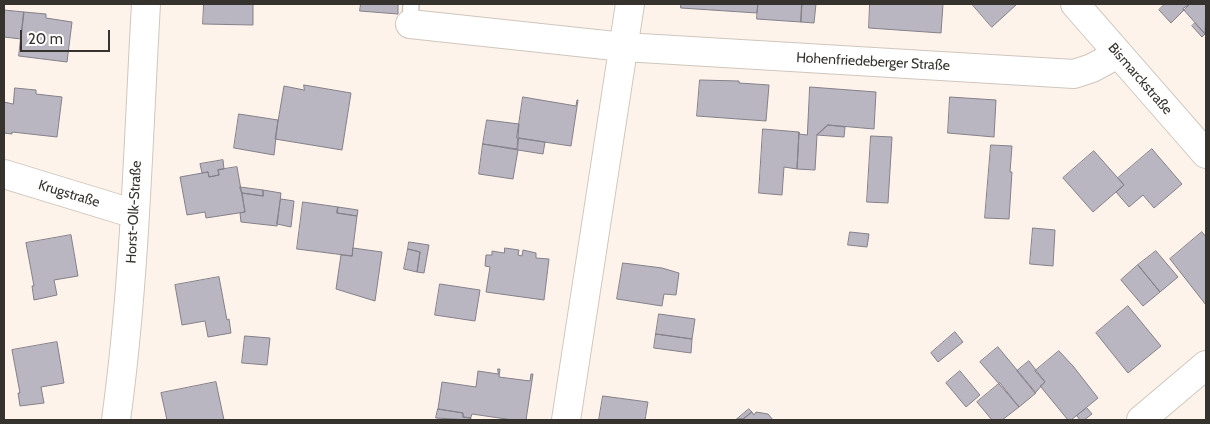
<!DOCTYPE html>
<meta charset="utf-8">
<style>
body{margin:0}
#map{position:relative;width:1210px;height:424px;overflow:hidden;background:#fdf3ea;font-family:Cabin,sans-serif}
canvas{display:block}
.frame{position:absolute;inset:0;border:5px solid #36332f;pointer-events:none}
.scale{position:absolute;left:20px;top:30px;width:90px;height:22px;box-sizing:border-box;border:2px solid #36332f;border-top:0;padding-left:6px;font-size:15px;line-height:18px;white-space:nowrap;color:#36332f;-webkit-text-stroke:4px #fff;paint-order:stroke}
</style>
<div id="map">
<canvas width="1210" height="424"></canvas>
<div class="frame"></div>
<div class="scale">20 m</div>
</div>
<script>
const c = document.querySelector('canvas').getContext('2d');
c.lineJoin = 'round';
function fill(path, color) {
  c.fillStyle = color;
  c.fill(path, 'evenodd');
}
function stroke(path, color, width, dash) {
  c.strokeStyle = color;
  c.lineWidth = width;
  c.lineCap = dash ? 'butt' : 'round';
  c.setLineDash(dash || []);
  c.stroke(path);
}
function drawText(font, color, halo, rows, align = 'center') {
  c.font = font + ' Cabin,sans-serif';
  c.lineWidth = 4;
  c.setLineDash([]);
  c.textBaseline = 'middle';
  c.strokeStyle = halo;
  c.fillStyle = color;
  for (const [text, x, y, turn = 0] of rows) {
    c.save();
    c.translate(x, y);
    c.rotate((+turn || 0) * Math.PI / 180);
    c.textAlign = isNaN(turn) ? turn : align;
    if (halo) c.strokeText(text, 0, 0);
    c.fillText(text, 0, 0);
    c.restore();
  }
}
const building = new Path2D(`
 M204,4H253V25L203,24Z
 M361,4H398V14L360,11Z
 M681,4H758L757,13L681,8Z
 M758,4H802L801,22L757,19Z
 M802,4H816L814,23L801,22Z
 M870,4H943L941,33L869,28Z
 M972,4H1017L992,27Z
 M1165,4H1190L1171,23L1159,10Z
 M1190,4H1206L1205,34L1183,9Z
 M4,10L24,12L21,39L4,37Z
 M24,12L46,14V18L72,22L67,62L19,56Z
 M1195,23L1205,34L1202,37L1192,26Z
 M700,80L739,81V83L769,85L766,121L697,116Z
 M304,85L351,93L342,150L275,139L284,86L304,90Z
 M810,87L876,92L874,129L828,125L817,135L815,170L797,169L799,132V134L807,135Z
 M15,88L36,90V94L62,97L57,137L12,132V134L4,133V102L13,104Z
 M523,97L576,106L577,100H578L571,146L517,138Z
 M950,97L996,100L994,137L948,133Z
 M239,114L278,120L274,155L234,148Z
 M487,120L519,124L517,149L483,144Z
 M828,125L845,127L844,137L817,135Z
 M763,129L799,132L797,169L784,167L782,195L759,193Z
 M871,136L892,137L888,203L867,202Z
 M519,138L545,142L543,154L518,150Z
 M483,144L518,150L513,179L479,174Z
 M991,145L1012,146L1010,172H1012L1009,219L985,218Z
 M1152,149L1182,184L1154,208L1143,195L1129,207L1116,192L1124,185L1118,178Z
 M1094,151L1124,185L1093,212L1063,178Z
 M223,160L224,169L218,170L219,175L209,177L208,172L202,173L200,164Z
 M237,167L245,212L206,218L205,212L187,215L180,177L208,172L209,177L219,175L218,170Z
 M240,187L263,190V196L242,193Z
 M263,190L281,193L277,226L241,222L240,213L245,212L242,193L263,196Z
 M281,199L294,201L291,227L277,224Z
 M303,202L338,207L337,213L357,216L352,256L297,249Z
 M338,207L358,210L357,216L337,213Z
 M1033,228L1055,230L1053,266L1030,264Z
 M850,232L869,234L867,247L848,245Z
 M1202,232L1206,237V305L1170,259Z
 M71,235L78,276L54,280L57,295L34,300L32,286H34L26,243Z
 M409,242L429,245L424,273L417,272L420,252L408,249Z
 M353,248L382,252L375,301L336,289L341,255L352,256Z
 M505,248L519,250L518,255L522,256L523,250L536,253V258L549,259L544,300L486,292L490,267L485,266L486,255H492V251L504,253Z
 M408,249L420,252L417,272L404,269Z
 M1156,251L1178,277L1160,292L1138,265Z
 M623,263L662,268L679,273L676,295L664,294L662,306L617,299Z
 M1138,265L1160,292L1143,306L1121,280Z
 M219,277L227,320L229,319L231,333L208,337L205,321L182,325L175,285Z
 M440,284L480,290L475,321L435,315Z
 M1128,306L1161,346L1128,373L1096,333Z
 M659,314L695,319L692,339L656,334Z
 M955,332L963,342L938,362L931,353Z
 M656,334L692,339L691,353L654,348Z
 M245,336L270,338L267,365L242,363Z
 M57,342L64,383L41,387L44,403L20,406L18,393H20L12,350Z
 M998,347L1036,393L1019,407L980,362Z
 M1059,351L1073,366L1098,398L1071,420H1068L1041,387L1040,386L1045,382L1035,371Z
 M1029,361L1045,382L1035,393L1017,371Z
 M498,369H500L499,377L530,381L531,374H533L526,420H513L472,414L470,420L471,418L463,417V413L438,409L442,382L476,387L478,371L498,374Z
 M960,371L980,395L966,407L946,383Z
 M216,382L224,420H167L161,393Z
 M1000,383L1019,407L1002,420H992L977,402Z
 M603,396L648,402L645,420H599Z
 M1087,408L1092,414L1084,420H1080L1077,416Z
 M438,409L463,413V417L471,418L470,420L436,418Z
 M749,409L752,412L743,419H737Z
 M752,412L754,415L756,412L768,414L773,420H735L737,419H743Z`);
fill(building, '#bab6c1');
stroke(building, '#84808a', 1);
const service = new Path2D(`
 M410,24L411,4`);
const minor = new Path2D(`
 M1075,4L1206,154
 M410,24L624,47L1074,74L1092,68L1118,54
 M4,174L135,214
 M116,420C135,282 138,143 146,4
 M566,420L630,4
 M1141,420L1206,365`);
stroke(service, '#cfc6bd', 18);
stroke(minor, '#cfc6bd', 30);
stroke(service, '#fff', 15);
stroke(minor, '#fff', 28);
drawText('14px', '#36332f', '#fff', [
 ["Hohenfriedeberger Straße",873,62,3],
 ["Bismarckstraße",1140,79,49],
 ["Krugstraße",69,194,17],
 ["Horst-Olk-Straße",134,212,-87]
]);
</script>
